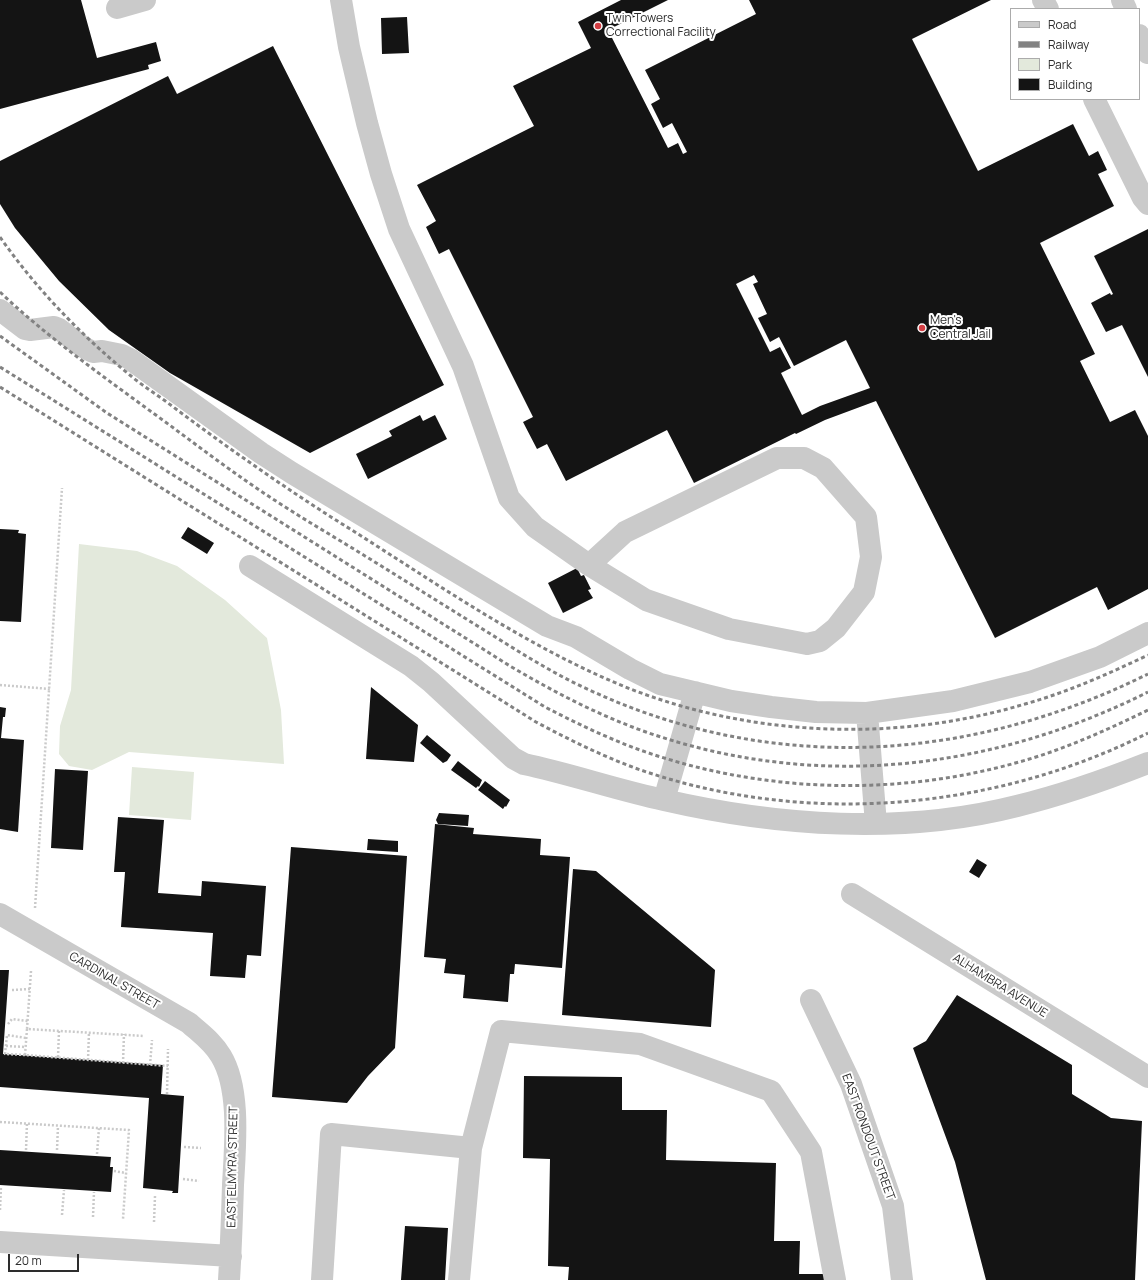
<!DOCTYPE html>
<style>
body{margin:0}
#map{position:relative;width:1148px;height:1280px;overflow:hidden;background:#fff;font-family:Manrope,sans-serif}
canvas{display:block}
.legend{position:absolute;left:1010px;top:8px;width:130px;height:92px;box-sizing:border-box;background:#fff;border:1px solid #ababab;margin:0;padding:5px 7px;list-style:none;font-size:12px;color:#2d2d2d}
.legend li{display:flex;align-items:center;gap:8px;height:20px}
.legend b{width:20px;border:1px solid #ababab}
.scale{position:absolute;left:8px;top:1254px;width:71px;height:18px;box-sizing:border-box;border:2px solid #2d2d2d;border-top:0;padding-left:5px;font-size:12px;line-height:14px;white-space:nowrap;color:#2d2d2d;-webkit-text-stroke:3px #fff;paint-order:stroke}
</style>
<div id="map">
<canvas width="1148" height="1280"></canvas>
<ul class="legend">
<li><b style="height:5px;background:#cacaca"></b>Road</li>
<li><b style="height:5px;background:#828282"></b>Railway</li>
<li><b style="height:11px;background:#e3e9dc"></b>Park</li>
<li><b style="height:11px;background:#141414"></b>Building</li>
</ul>
<div class="scale">20 m</div>
</div>
<script>
const c = document.querySelector('canvas').getContext('2d');
c.lineJoin = 'round';
function fill(path, color) {
  c.fillStyle = color;
  c.fill(path, 'evenodd');
}
function stroke(path, color, width, dash) {
  c.strokeStyle = color;
  c.lineWidth = width;
  c.lineCap = dash ? 'butt' : 'round';
  c.setLineDash(dash || []);
  c.stroke(path);
}
function drawText(font, color, halo, rows, align = 'center') {
  c.font = font + ' Manrope,sans-serif';
  c.lineWidth = 4;
  c.setLineDash([]);
  c.textBaseline = 'middle';
  c.strokeStyle = halo;
  c.fillStyle = color;
  for (const [text, x, y, turn = 0] of rows) {
    c.save();
    c.translate(x, y);
    c.rotate((+turn || 0) * Math.PI / 180);
    c.textAlign = isNaN(turn) ? turn : align;
    if (halo) c.strokeText(text, 0, 0);
    c.fillText(text, 0, 0);
    c.restore();
  }
}
fill(new Path2D(`
 M79,544L137,551L177,566L225,600L267,638L281,710L284,764L129,752L92,770L69,766L59,754L60,726L71,690Z
 M132,767L194,772L191,820L129,815Z`), '#e3e9dc');
fill(new Path2D(`
 M0,0H81L97,58L156,42L161,61L148,65L149,69L0,109Z
 M621,0H668L608,30L668,148L678,143L683,154L687,152L672,123L663,128L651,104L660,99L645,70L756,14L749,0H991L912,39L978,171L1073,124L1089,156L1098,151L1107,170L1098,174L1114,206L1040,243L1095,354L1080,361L1110,422L1135,410L1148,436V589L1108,610L1097,587L995,638L876,401L825,420L796,434L795,433L694,483L667,430L566,481L547,444L537,449L523,422L533,417L449,249L439,254L426,227L436,221L417,185L534,126L513,86L591,48L578,22ZM754,275L758,282L753,284L767,314L758,318L770,342L779,337L794,366L846,340L870,388L820,406L802,415L781,373L791,368L780,347L770,352L736,284Z
 M407,17L409,53L382,54L381,18Z
 M273,46L444,385L310,453L170,373L109,330L59,281L15,228L0,204V161L168,76L177,94Z
 M1148,229V377L1122,325L1106,332L1091,303L1110,293L1111,295L1113,294L1094,256Z
 M420,415L423,421L435,415L447,439L368,479L356,454L392,436L389,431Z
 M188,527L214,543L207,554L181,538Z
 M0,529L19,530L18,533L26,534L21,622L0,621Z
 M577,568L581,576L584,575L591,589L588,590L593,598L563,613L548,583Z
 M371,687L418,725L414,762L366,759Z
 M0,707L6,708L5,717H3L1,738L24,740L18,832L0,829Z
 M427,735L451,755L447,761L443,763L420,743Z
 M458,761L482,780L479,787L478,786L476,788L451,770Z
 M55,769L88,771L83,850L51,848Z
 M485,781L510,800L506,807L505,806L503,809L478,790Z
 M439,813L469,815L468,826L438,824L436,820Z
 M118,817L164,820L158,893L201,896L202,881L266,886L261,956L247,955L245,978L210,976L213,933L121,927L125,872H114Z
 M435,824L474,828L473,834L541,839L540,855L570,857L562,968L515,964L514,974H510L508,1002L463,998L465,975L444,973L446,959L424,957Z
 M368,839L398,841V852L367,850Z
 M291,847L407,856L395,1048L368,1076L347,1103L272,1097Z
 M977,859L987,865L979,878L969,872Z
 M573,869L596,871L715,970L711,1027L562,1015Z
 M0,970H9L3,1054L163,1065L161,1094L184,1096L178,1193H172L173,1191L143,1188L149,1098L0,1087Z
 M957,995L1072,1065V1094L1111,1118L1142,1121L1135,1280H986L955,1162L913,1048L926,1041Z
 M524,1076L622,1077V1110H667L666,1160L776,1163L774,1241H800L799,1274H825L824,1280H568L569,1267L548,1266L550,1159L523,1158Z
 M0,1150L111,1157L110,1167H113L111,1192L0,1185Z
 M405,1226L448,1228L445,1280H401Z`), '#141414');
stroke(new Path2D(`
 M0,685L50,689
 M35,908L62,488
 M31,971L27,1029L144,1036
 M12,990L30,989
 M8,1024L12,1019L28,1021
 M27,1029L25,1055L168,1066
 M6,1046L26,1047
 M25,1055L5,1054L7,1035L26,1038
 M58,1057L59,1031
 M88,1060L89,1032
 M123,1063L124,1034
 M150,1065L152,1040
 M167,1094L168,1049
 M0,1122L129,1130L123,1219
 M184,1147L201,1148
 M26,1150L27,1123
 M57,1150L58,1126
 M97,1154L99,1128
 M114,1171L126,1173
 M183,1179L199,1181
 M0,1210L1,1186
 M62,1215L64,1190
 M93,1217L94,1192
 M154,1222L155,1196`), '#cacaca', 2.5, [2, 2]);
stroke(new Path2D(`
 M341,0L349,47L367,123L381,174L399,229L463,366L509,498L535,527L589,565L646,600L729,629L807,644L820,641L836,628L864,592L871,557L866,517L823,468L804,458H777L625,532L589,565
 M1043,0L1048,9
 M1122,0L1126,9
 M117,8L145,0
 M1139,35L1148,53
 M1094,99L1143,198L1148,204
 M0,310L25,329L30,330L54,327L59,329L83,347L93,352L102,351L122,355L130,359L261,453L292,473L547,626L576,637L630,669L660,684L731,701L771,707L816,712L867,713L953,701L1030,682L1100,657L1148,633
 M250,566L411,666L431,682L513,758L524,764C571,774 617,790 664,800C777,826 903,835 1017,806C1062,795 1105,780 1148,763
 M867,713L876,824
 M664,800L695,692
 M852,894L1148,1077
 M0,914L189,1023C200,1033 213,1042 221,1056C241,1089 235,1147 233,1185C232,1217 231,1248 229,1280
 M811,1000L851,1084L893,1206L902,1280
 M471,1148L501,1031L640,1044L771,1091L811,1152L835,1280
 M0,1242L231,1256
 M322,1280L331,1134L471,1148L459,1280`), '#cacaca', 22);
stroke(new Path2D(`
 M0,237C37,290 81,335 131,376C143,386 156,394 168,403C221,443 275,481 331,517C426,576 519,643 623,686C749,737 895,743 1025,704C1068,692 1108,674 1148,655
 M0,292C44,334 93,369 142,405C188,438 232,473 279,503C305,520 331,535 357,551C401,578 445,606 489,633C524,655 559,677 596,693C778,775 972,761 1148,674
 M0,336L107,413L510,666C554,692 598,715 646,732C815,791 990,771 1148,692
 M0,367L545,707C576,723 607,738 640,750C761,793 896,797 1019,762C1063,750 1107,730 1148,710
 M0,387L536,722C568,739 600,755 635,768C801,827 991,812 1148,733`), '#828282', 3, [4, 3]);
for (const [x, y, r, color] of [
 [598,26,4,"#d43f44"],
 [922,328,4,"#d43f44"]
]) {
  const dot = new Path2D();
  dot.arc(x, y, r, 0, 2 * Math.PI);
  c.fillStyle = color;
  c.fill(dot);
  stroke(dot, '#fff', 1.5);
}
drawText('12px', '#2d2d2d', '#fff', [
 ["Twin Towers",606,19],
 ["Correctional Facility",606,33],
 ["Men's",930,321],
 ["Central Jail",930,335]
], 'left');
drawText('12px', '#2d2d2d', '#fff', [
 ["CARDINAL STREET",114,981,30],
 ["ALHAMBRA AVENUE",1000,986,32],
 ["EAST RONDOUT STREET",868,1137,70],
 ["EAST ELMYRA STREET",233,1167,-89]
]);
</script>
